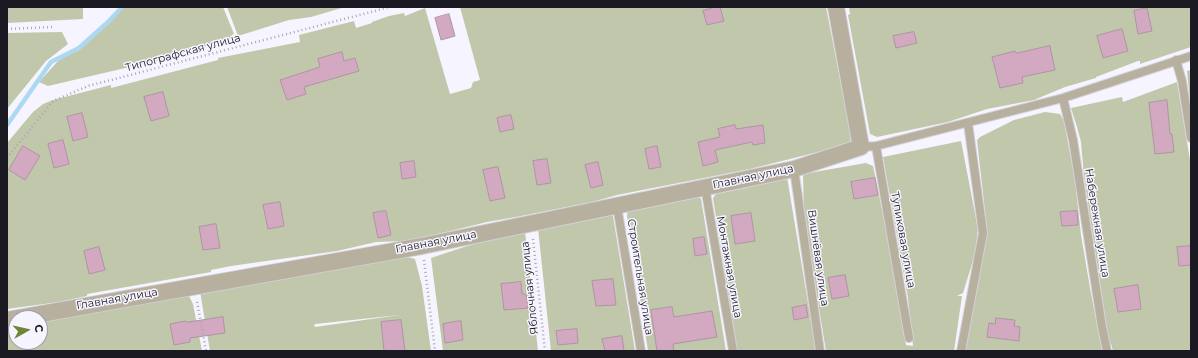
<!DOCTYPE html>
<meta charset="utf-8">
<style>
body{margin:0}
#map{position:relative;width:1198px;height:358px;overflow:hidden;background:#f6f4ff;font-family:Montserrat,sans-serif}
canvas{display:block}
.frame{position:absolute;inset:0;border:8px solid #1b1922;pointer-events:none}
.north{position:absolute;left:8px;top:310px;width:40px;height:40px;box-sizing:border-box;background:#f6f4ff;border:1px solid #9e9ca7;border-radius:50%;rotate:82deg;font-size:11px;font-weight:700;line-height:16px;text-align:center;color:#1b1922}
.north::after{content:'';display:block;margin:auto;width:14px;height:18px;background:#718536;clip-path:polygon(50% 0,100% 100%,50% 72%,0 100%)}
</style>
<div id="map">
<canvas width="1198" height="358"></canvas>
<div class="frame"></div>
<div class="north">С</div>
</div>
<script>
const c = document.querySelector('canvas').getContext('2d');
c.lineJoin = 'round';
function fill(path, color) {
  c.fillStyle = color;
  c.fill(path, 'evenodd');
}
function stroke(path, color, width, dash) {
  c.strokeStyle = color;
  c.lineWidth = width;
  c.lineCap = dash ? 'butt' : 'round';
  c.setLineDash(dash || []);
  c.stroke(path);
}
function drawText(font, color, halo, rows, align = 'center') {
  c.font = font + ' Montserrat,sans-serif';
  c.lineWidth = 3;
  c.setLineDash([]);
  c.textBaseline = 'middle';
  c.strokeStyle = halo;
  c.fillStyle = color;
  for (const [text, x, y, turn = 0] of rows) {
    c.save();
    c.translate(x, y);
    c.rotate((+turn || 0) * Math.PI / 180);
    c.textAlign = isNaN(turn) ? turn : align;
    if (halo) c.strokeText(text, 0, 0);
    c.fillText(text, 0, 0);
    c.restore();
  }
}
fill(new Path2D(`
 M7,7H83V19L7,23Z
 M124,7H223L234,34L232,35L233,38L164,59L48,86L39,82L58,61L78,49Z
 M227,7H345L311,17L289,20L238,36Z
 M460,7H826L851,136L850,144L750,169L617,195L592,202L516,217L487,222L430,236L404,241L376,242L337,251L231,266L211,270V272L87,294V296L59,302L7,309V143L33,112L43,104L53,100L111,85V88L218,60V58L300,42L299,35L354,21L356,28L372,23V22L389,16L404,13L405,16L425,8L450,94L471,88L473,82L480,80Z
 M849,7H1191V47L1140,64V61H1138L1096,77V78L1065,87L1034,100L987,109L948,122L877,137L870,134L848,15L850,14Z
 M62,32L68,44L46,61L7,109V33Z
 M1191,70V113L1187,71Z
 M1177,82L1191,166V351H1113L1111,344L1109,342L1092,231L1084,176L1081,142L1077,127L1071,108L1122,97L1123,102Z
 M1045,112L1060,114L1064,121L1075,180L1081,235L1090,288L1102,351H965L970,318L986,242L987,229L977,140L980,137L1014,120Z
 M961,141L978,229L975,254L963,293L957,296H962L954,351H826L804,217L803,174L866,163L873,166L891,253L906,345L913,346L908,298L883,157Z
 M787,177L816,351H737L713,198L716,194L750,187Z
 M697,195L701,199L726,351H648L627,216L628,209Z
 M610,213L613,216L635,351H551L538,228Z
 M525,232L538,351H443L431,258L488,239Z
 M408,257L415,259L422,286L431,351H210L200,291ZM399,315L315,327L314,325L315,324Z
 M187,292L193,304L202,351H7V329L16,327V342H40V321Z`), '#c1c7aa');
stroke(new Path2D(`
 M7,125L51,62L79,48L108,22L122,7`), '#add8f2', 4.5);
const building = new Path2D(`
 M716,7H720L724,21L707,25L703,11Z
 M1147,8L1152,31L1138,34L1134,11Z
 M449,14L455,36L441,40L435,18Z
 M1122,29L1128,51L1103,58L1097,36Z
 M914,32L917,43L896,48L893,36Z
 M1050,46L1055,70L1022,77L1023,83L1000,88L992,57L1015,51L1016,53Z
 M342,52L344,61L355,58L359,71L304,87L306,94L287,100L280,80L320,67L318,59Z
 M163,92L169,116L151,121L144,97Z
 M1167,100L1170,134H1172L1174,152L1155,154L1149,103Z
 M82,113L88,137L73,141L67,117Z
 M511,115L514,129L500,132L497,118Z
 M735,125L736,129L763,125L765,143L753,145L752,142L715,150L718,162L703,166L698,142L720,137L718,129Z
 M63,140L69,164L54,168L48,144Z
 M23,146L40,156L25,180L9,170Z
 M657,146L661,167L649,169L645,149Z
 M547,159L551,183L537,185L533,161Z
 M414,161L416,177L402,179L400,163Z
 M598,162L603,185L591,188L585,165Z
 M498,167L505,198L490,201L483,170Z
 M875,178L878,195L854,199L851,182Z
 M280,202L284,226L268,229L263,205Z
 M386,211L391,235L378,238L373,213Z
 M1077,211L1078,225L1062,226L1060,212Z
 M751,213L755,241L735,244L731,216Z
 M216,224L220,248L203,250L199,227Z
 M704,237L707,254L695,256L693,239Z
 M1191,246V265L1179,266L1177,247Z
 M99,247L105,270L89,274L84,251Z
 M845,275L849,296L832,299L828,278Z
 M613,279L616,305L596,306L592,281Z
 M521,282L522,294H526L528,308L504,310L501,284Z
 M1138,285L1141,309L1118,312L1114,289Z
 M806,305L808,317L794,320L792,308Z
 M672,307L674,317L712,311L717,337L673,344L674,351H657L651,310Z
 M223,317L225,333L190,338V342L174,345L170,324L186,321L187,322Z
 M996,318L1015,320L1014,326L1020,327L1019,341L987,337L989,323L995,324Z
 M401,320L405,351H384L381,322Z
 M461,321L463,340L445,343L443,324Z
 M577,329L578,343L558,345L556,331Z
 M622,336L624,351H605L602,339Z`);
fill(building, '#d3a9c1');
stroke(building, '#ae95a3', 1);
const lane = new Path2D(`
 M1176,60L1182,81L1191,138
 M1063,98L1073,140L1102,327L1107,351
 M876,146L909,338
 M861,147L876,146L1063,98L1191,56
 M794,169L820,351
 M705,187L733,351
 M617,206L641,351
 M961,351L983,233L968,123`);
const street = new Path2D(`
 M7,320L422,246L794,169L861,147L836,7`);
stroke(lane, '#d3d1dc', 10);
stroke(street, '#d3d1dc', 18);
stroke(new Path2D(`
 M7,29L52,27
 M7,158L53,101L88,86L390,7
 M533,239L545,351
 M424,260L435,351
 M197,302L206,351`), '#a9a7b1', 2.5, [1, 3]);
stroke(lane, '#b7b09e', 8);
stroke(street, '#b7b09e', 16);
drawText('11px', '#1b1922', '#f6f4ff', [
 ["Типографская улица",183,53,-15],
 ["Главная улица",753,177,-12],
 ["Набережная улица",1097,223,81],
 ["Тупиковая улица",903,240,80],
 ["Главная улица",436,242,-11],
 ["Вишнёвая улица",818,258,82],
 ["Монтажная улица",729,267,80],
 ["Строительная улица",640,277,81],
 ["Яблочная улица",530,288,-96],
 ["Главная улица",117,299,-10]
]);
</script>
